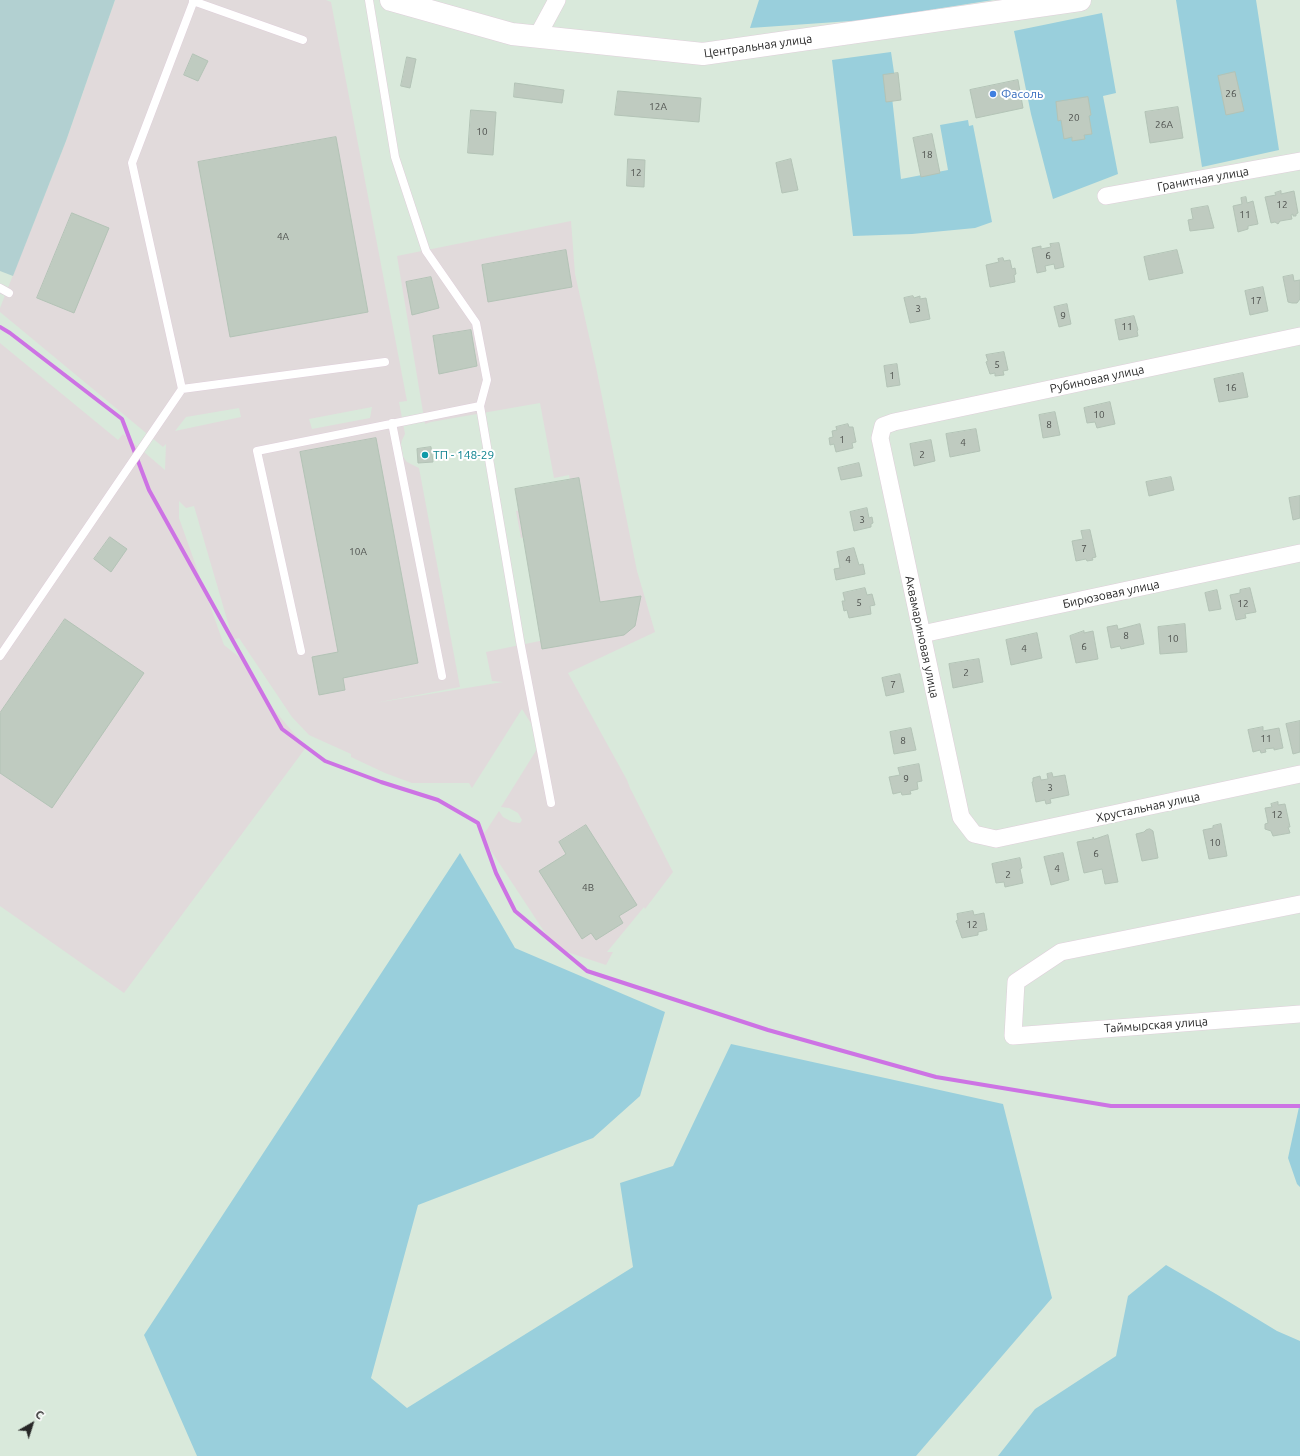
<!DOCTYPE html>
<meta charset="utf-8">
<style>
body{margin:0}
#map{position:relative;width:1300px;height:1456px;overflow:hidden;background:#d9e9db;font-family:Ubuntu,sans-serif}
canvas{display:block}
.north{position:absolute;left:12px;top:1404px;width:40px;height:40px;-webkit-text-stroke:3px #fff;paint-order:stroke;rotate:39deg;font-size:11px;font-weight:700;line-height:16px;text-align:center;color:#272727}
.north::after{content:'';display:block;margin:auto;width:14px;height:18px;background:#272727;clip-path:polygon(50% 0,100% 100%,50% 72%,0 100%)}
</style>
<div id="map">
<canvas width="1300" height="1456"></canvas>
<div class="north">С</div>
</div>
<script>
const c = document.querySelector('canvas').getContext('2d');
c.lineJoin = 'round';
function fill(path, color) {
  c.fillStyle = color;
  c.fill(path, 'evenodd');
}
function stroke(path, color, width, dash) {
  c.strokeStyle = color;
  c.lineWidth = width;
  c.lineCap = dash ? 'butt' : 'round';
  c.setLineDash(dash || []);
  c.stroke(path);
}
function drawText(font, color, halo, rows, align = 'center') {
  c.font = font + ' Ubuntu,sans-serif';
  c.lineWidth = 4;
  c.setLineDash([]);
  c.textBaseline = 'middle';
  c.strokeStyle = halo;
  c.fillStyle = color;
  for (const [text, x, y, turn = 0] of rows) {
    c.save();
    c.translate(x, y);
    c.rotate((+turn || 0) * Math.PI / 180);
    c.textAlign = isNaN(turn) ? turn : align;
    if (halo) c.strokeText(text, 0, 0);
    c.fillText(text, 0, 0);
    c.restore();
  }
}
fill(new Path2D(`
 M115,0H326L331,2L407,401L399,402L405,434L402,440L401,444L403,457L407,462L419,468L460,687L375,703L503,682L492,681L486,652L569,635L551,532L521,538L516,511L574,500L569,475L554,478L540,403L431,422L425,424L397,256L571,221L575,274L596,367L637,571L655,632L568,673L627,780L630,788L673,872L645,909L644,907L607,952H613L606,965L555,948L482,837L499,811L503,817L512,822L520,823L522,820L518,813L509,808L501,807L542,741L522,709L472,788L469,783H412L385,773L351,757V754L309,735L292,717L239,638L233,640L194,506L186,508L179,501V518L224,645L243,660L270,705L302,743L307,746L124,993L0,906V343L118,440L123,434L165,470L166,444L163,447L0,312V308L66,141ZM372,407L370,418L312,429L309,419ZM239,408L241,417L175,431L186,417Z`), '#e1dadb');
fill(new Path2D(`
 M759,0H993L865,20L750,28Z
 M1176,0H1256L1279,150L1202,167Z
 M1102,13L1116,93L1103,96L1118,174L1053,199L1031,114L1014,31Z
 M891,52L895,79H890L901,179L948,170L940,125L968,120L969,126L973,125L992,222L975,228L912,234L853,236L832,60Z
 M460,853L515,948L665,1012L640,1096L593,1138L418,1205L371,1378L407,1408L633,1267L620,1183L673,1166L731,1044L1003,1104L1052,1298L916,1456H197L144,1335Z
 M1299,1107H1300V1187L1297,1184L1288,1158Z
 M1166,1265L1216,1294L1277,1331L1300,1341V1456H998L1035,1409L1116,1356L1128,1296Z`), '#99cfdc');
fill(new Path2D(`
 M0,0H115L66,141L13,276L0,271Z`), '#b2d0d1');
stroke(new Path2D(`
 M0,327L10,333L122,419L149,490L282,729L325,761L381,782L438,800L478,823L496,873L515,911L587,971L768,1030L936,1077L1111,1106H1300`), '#cd73e4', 4);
const building = new Path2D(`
 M193,54L208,61L198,81L184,75Z
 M407,57L416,59L410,88L401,86Z
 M1235,72L1244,111L1226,115L1218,76Z
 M898,73L901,100L886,102L883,75Z
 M1018,80L1023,108L976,118L970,90Z
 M515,83L564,90L562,103L514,97Z
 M618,91L701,98L699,122L615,115Z
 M1088,97L1091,115L1089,116L1092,134L1084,135L1085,139L1072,141V137L1064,139L1061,120L1058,121L1056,102Z
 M1178,107L1183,138L1150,143L1145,112Z
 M471,110L496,112L493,155L468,153Z
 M932,134L940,173L921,177L913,138Z
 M336,137L368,312L230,337L198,162Z
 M628,159L645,160L644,187L627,186Z
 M791,159L798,190L782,193L776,163Z
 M1281,191V194L1294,191L1298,213L1296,214V216H1293V214L1291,215L1292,219L1280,221L1278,224L1275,222L1271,223L1265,197L1276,195L1275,193Z
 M1246,197L1247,203L1253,201L1258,224L1248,226V229L1238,232L1233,206L1242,204L1241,198Z
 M1208,206L1214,228L1190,231L1188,220L1193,219L1191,209Z
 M72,213L109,228L74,313L37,298Z
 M1059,243L1064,267L1055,269L1054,264L1045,266L1046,271L1037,273L1032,248L1041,246V249L1051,247L1050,244Z
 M566,250L572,287L488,302L482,265Z
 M1177,250L1183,273L1149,280L1144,257Z
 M1003,258L1004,261L1010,260L1012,269L1015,268L1016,274L1014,275L1015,282L990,287L986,265L999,262L998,259Z
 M1293,275L1294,281L1300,280V299L1297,303H1292L1288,302L1283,277Z
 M431,277L439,308L412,315L406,282Z
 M1263,287L1268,311L1250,315L1245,291Z
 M913,296L914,298L920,296V299L926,298L930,319L910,323L904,298Z
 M1067,304L1071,324L1059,327L1054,307Z
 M1134,316L1138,330L1137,331L1138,336L1119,340L1115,320Z
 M471,330L477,366L439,374L433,336Z
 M1004,352L1008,370L1003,371L1004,375L995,376V373L990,374L986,362L988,361L986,355Z
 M897,364L900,385L887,387L884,366Z
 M1243,373L1248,397L1219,402L1214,379Z
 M1110,402L1115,424L1097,428L1095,422L1087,423L1084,408Z
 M1055,412L1060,435L1043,438L1039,415Z
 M848,424L849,427H853L856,442L852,443L853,448L836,452L834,444L830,445L829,438L833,437L832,431L837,430L836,427Z
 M976,429L980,451L950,457L946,434Z
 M376,438L418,663L343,678L345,690L319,695L312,657L338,652L300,452Z
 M931,440L935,461L914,466L910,444Z
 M431,447L433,462L418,463L417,449Z
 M859,463L862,476L841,480L838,468Z
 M1171,477L1174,490L1149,496L1146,482Z
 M579,478L600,602L641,596L635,626L624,635L542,649L515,489Z
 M1300,496V518L1293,520L1289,498Z
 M867,508L869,518L872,517L873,523L871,524V527L854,531L850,512Z
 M1090,530L1096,557L1092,558L1093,560L1087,561L1086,559L1076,561L1072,541L1083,539L1081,531Z
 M110,537L127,549L111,572L94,559Z
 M854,548L859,565L863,564L865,574L836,580L834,569L840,568L837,552Z
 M865,588L867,595L872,594L875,605L870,606L871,614L849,618L847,610L844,611L842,601H845L843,593Z
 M1250,588L1256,612L1245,614L1246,618L1236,620L1230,595L1240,593V590Z
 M1217,590L1221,609L1209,611L1205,593Z
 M65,619L144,673L52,808L0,773V713Z
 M1140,624L1144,644L1121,649L1120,646L1111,648L1107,627L1117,625L1118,629Z
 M1185,624L1187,652L1160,654L1158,627Z
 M1084,631V633L1093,631L1098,659L1076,663L1070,636Z
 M1037,633L1042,658L1011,665L1006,640Z
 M979,659L983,682L953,688L949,664Z
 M900,674L904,692L886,696L882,678Z
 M1300,721V752L1293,754L1286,724Z
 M1263,727V731L1279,728L1283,748L1274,750V748L1265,749L1266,752L1261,753L1260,750L1253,752L1248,730Z
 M911,728L916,750L894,754L890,732Z
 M919,764L922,781L917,782L918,789L910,791L911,794L902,795L901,792L893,794L889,777L900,775L898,768Z
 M1052,773L1053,777L1065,775L1069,795L1050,799L1051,803L1046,804L1045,800L1036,802L1032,782H1033V778L1040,776L1041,780L1048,779L1047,774Z
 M1278,802V805L1285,804L1290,827H1288L1290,833L1273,836L1271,831L1265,829V824L1268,823L1265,808L1272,807L1271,804Z
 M1221,824L1227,856L1209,859L1203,830L1213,828V826Z
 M586,825L637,905L619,916L623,923L596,940L591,933L582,939L539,871L566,854L559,842Z
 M1150,829L1153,831L1158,858L1142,861L1136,834L1144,832L1146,830Z
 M1108,835L1118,882L1105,884L1102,869L1084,873L1077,842L1093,839V837L1094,839Z
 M1063,853L1069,880L1051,885L1044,857Z
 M1020,858L1022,868L1020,869L1023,883L1005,887L1004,882L996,883L992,864Z
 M973,911L974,915L984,913L987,930L978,932V935L962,938L956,921L958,920L957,914Z`);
fill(building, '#bfcbc0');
stroke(building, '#b3c3b6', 1);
const lane = new Path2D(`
 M194,0L132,163L182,389L385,362
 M369,0L395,157L426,251L476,323L487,380L480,406L520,641L551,803
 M193,1L303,40
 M0,288L9,293
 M392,423L442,676
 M301,651L257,451L480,406
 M0,656L182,389`);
const street = new Path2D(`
 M537,37L557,0
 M1106,196L1300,161
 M1300,336L894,422L883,426L880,438L961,817L974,834L996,839L1300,774
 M922,634L1300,553
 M1300,904L1061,952L1016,982L1013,1036L1300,1014`);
const secondary = new Path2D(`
 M391,0L512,34L703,54L1080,0`);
stroke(lane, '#dfcfda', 9);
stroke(street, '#dfcfda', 18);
stroke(secondary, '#dfcfda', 23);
stroke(lane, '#fff', 8);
stroke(street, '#fff', 17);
stroke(secondary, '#fff', 22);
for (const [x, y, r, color] of [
 [993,94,4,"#3f7fe0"],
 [425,455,4,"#0f9aa8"]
]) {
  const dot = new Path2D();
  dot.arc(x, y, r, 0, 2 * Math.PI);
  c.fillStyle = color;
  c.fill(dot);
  stroke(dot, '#fff', 1.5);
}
drawText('10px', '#4d504d', null, [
 ["26",1231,94],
 ["12А",658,107],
 ["20",1074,118],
 ["26А",1164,125],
 ["10",482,132],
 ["18",927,155],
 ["12",636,173],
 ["12",1282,205],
 ["11",1245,215],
 ["4А",283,237],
 ["6",1048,256],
 ["17",1256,301],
 ["3",918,309],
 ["9",1063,316],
 ["11",1127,327],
 ["5",997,365],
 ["1",892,376],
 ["16",1231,388],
 ["10",1099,415],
 ["8",1049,425],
 ["1",842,440],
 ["4",963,443],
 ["2",922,455],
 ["3",862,520],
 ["7",1084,549],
 ["10А",358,552],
 ["4",848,560],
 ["5",859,603],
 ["12",1243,604],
 ["8",1126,636],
 ["10",1173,639],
 ["6",1084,647],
 ["4",1024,649],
 ["2",966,673],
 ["7",893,685],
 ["11",1266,739],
 ["8",903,741],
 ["9",906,779],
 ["3",1050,788],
 ["12",1277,815],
 ["10",1215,843],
 ["6",1096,854],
 ["4",1057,869],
 ["2",1008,875],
 ["4В",588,888],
 ["12",972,925]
]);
drawText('12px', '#272727', '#fff', [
 ["Центральная улица",758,46,-8],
 ["Гранитная улица",1203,179,-10],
 ["Рубиновая улица",1097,379,-12],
 ["Бирюзовая улица",1111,594,-12],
 ["Аквамариновая улица",922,637,78],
 ["Хрустальная улица",1148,807,-12],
 ["Таймырская улица",1156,1025,-4]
]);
drawText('12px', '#366cbe', '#fff', [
 ["Фасоль",1001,94]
], 'left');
drawText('12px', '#0d838f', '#fff', [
 ["ТП - 148-29",433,455]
], 'left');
</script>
